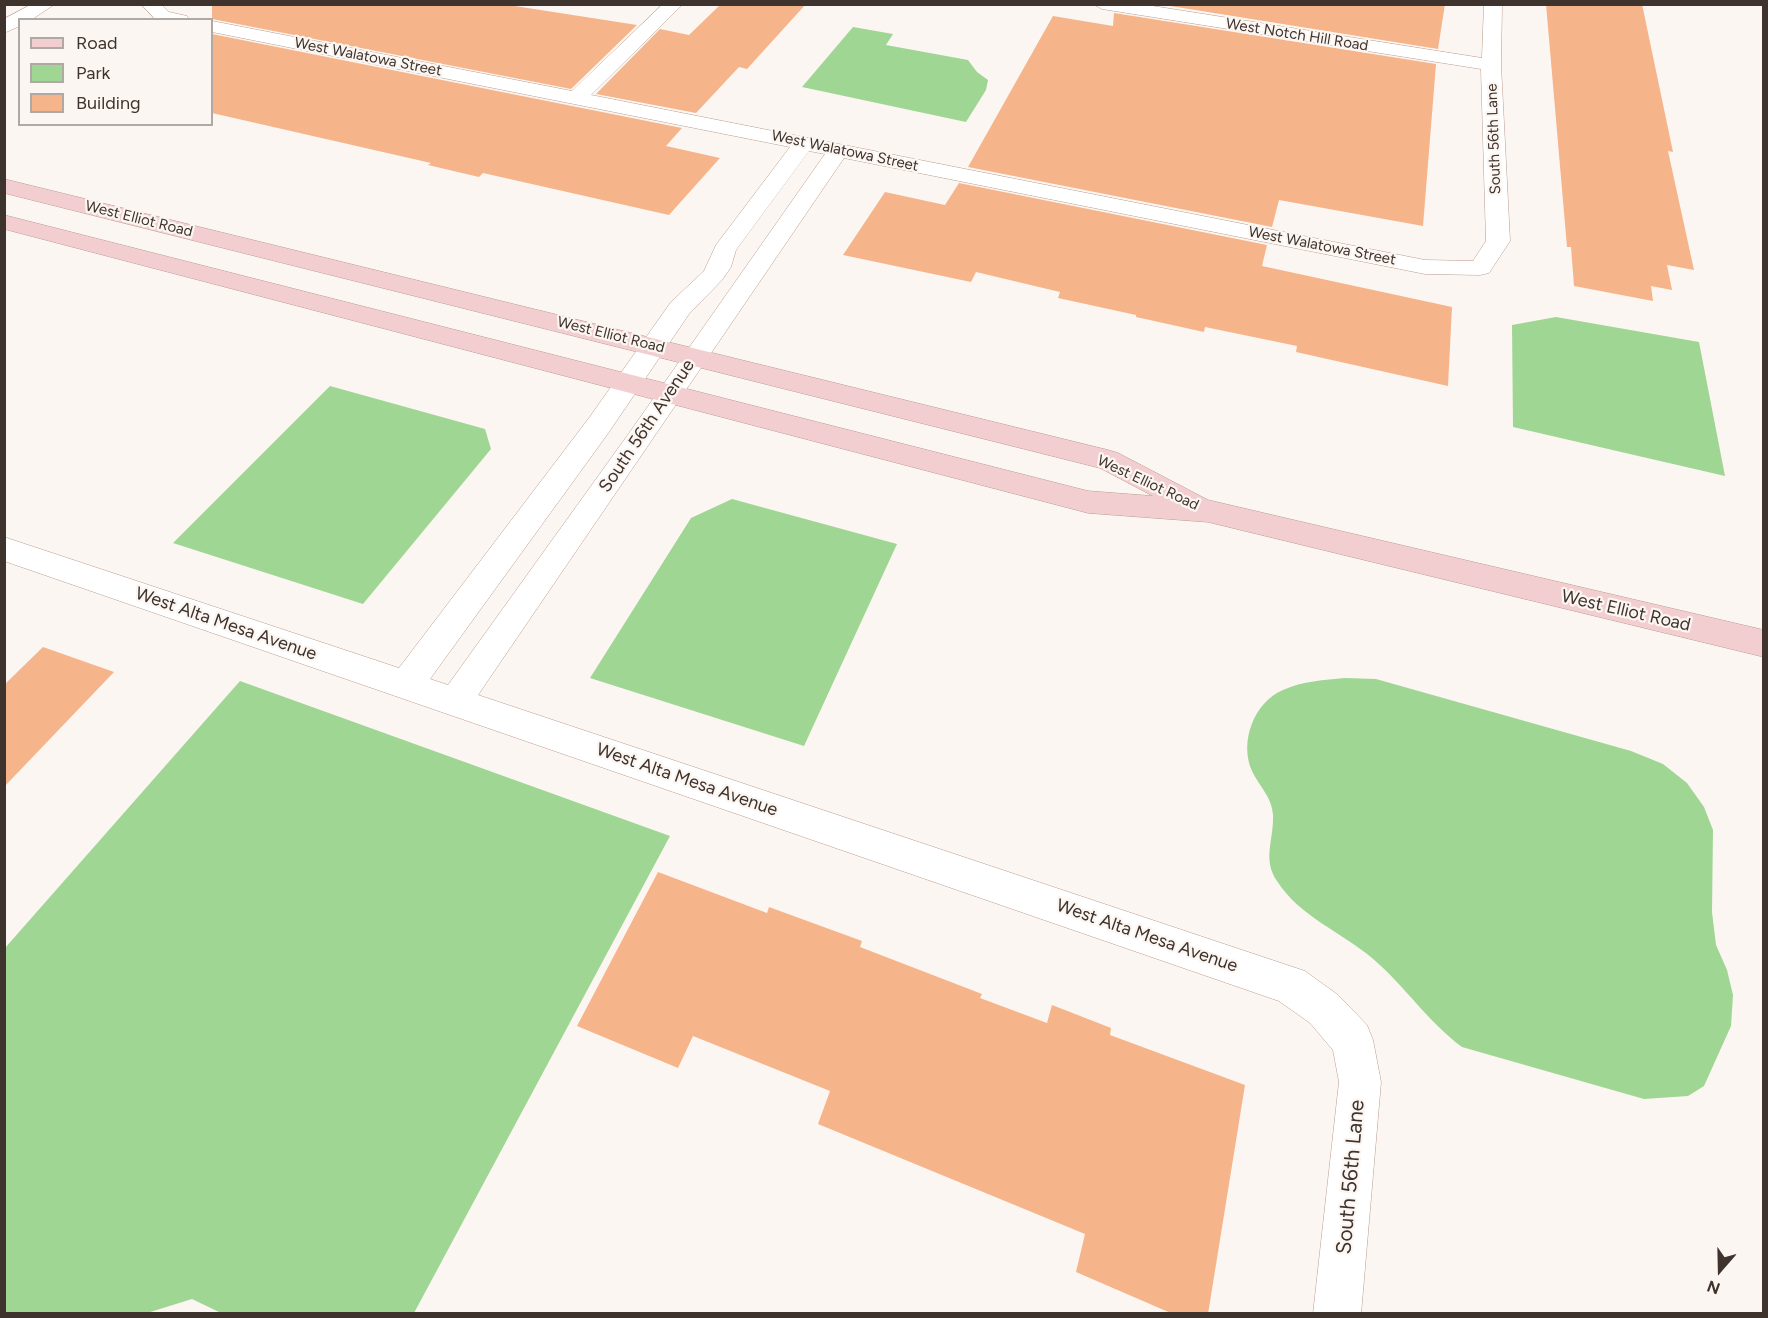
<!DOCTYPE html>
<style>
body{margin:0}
#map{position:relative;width:1768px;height:1318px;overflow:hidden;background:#fcf6f2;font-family:Figtree,sans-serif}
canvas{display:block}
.frame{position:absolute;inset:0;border:6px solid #3f332d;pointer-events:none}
.legend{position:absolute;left:18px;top:18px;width:195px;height:108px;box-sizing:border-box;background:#fcf6f2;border:2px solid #b0a8a3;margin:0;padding:8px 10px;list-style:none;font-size:18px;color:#3f332d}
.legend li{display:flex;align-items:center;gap:12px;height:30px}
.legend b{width:30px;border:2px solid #b0a8a3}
.north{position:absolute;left:1690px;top:1240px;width:60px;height:60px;-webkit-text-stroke:4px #fcf6f2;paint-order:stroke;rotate:200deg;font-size:16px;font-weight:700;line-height:24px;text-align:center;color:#3f332d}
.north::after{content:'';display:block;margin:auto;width:21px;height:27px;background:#3f332d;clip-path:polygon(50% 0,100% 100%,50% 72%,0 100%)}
</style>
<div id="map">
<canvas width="1768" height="1318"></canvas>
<div class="frame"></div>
<ul class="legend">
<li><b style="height:8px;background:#f3ced0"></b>Road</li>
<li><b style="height:16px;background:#9fd693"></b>Park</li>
<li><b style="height:16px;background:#f6b48a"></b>Building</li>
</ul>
<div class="north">N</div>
</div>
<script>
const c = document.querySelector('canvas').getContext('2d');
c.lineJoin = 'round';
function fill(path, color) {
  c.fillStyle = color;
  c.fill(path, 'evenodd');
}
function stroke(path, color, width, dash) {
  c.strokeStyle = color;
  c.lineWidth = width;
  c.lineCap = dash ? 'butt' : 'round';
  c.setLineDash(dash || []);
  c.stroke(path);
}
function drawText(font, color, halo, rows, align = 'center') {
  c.font = font + ' Figtree,sans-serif';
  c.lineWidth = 4.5;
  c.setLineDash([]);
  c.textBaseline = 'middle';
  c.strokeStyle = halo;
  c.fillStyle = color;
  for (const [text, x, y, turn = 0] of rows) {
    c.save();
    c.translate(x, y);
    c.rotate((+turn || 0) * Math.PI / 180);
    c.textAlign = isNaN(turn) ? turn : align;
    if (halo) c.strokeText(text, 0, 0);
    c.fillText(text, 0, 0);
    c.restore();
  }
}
fill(new Path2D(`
 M853,27L893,34L886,45L968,60L977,72L988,80L986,90L966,122L802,87Z
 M1556,317L1699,342L1725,476L1513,427L1512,325Z
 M330,386L485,429L491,449L363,604L173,543Z
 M732,499L897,544L804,746L590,678L691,518Z
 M1345,678L1376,679L1631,751L1663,764L1687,783L1704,807L1713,830L1712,912L1716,945L1727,970L1733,995L1731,1026L1704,1086L1688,1096L1644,1099L1462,1047C1428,1022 1404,985 1372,958C1340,931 1300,917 1277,881C1262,859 1274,840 1273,815C1272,797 1259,786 1252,771C1239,742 1254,702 1283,690C1303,681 1324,680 1345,678Z
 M240,681L670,836L414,1313H221L192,1299L147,1313H5V948Z`), '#9fd693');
fill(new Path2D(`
 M212,4H502L637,25L571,89L212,19Z
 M721,4H806L747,69L739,67L696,113L596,94L660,29L689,35Z
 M1158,4H1445L1438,49Z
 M1546,4H1642L1673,152L1668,151L1694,270L1667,265L1672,290L1651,286L1653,301L1574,286L1571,247H1567Z
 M1114,13L1436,64L1423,226L1279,200L1272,227L968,167L1053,16L1113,26Z
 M212,34L682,128L666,146L720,158L669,215L483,173L479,177L428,165L431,163L212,113Z
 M959,183L1267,245L1262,266L1452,307L1448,386L1296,352L1297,346L1205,327L1204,332L1136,317V315L1058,298L1060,292L976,272L971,282L843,255L885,192L945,205Z
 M43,647L114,672L4,787V685Z
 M658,872L767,913L769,907L862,941L860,947L982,994L980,998L1047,1023L1052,1005L1111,1028L1110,1035L1245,1085L1208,1314H1173L1076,1272L1085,1234L818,1124L830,1091L693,1036L678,1068L577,1026Z`), '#f6b48a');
const minor = new Path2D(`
 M141,4H161L169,12L187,16L189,20H156Z
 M663,4H683L591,95L1425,260L1473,261L1486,241L1481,69L1102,9L1093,4H1140L1482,58L1484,4H1502L1501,65L1510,241L1489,273L1480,275L1425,274L844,158L478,695L1305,971L1338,995L1367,1025L1373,1040L1381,1082L1361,1314H1313L1339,1082L1333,1050L1310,1023L1279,1001L4,561V537L399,668L589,418L671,302L704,271L716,245L790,147L212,32V21L572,91ZM809,151L825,154L632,429L448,685L430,679L609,432L689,314L722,280L731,267L736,250Z`);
const tertiary = new Path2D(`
 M32,4H55L31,20H20V26L4,33V19Z`);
const secondary = new Path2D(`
 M4,179L1108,450L1118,453L1208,500L1764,630V657L1208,522L1088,513L4,229V215L1088,491L1153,496L1100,468L4,193Z`);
stroke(minor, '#ba9c8e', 1);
stroke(tertiary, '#ba9c8e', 1);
stroke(secondary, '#ba9c8e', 1);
fill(minor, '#fff');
fill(tertiary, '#fff');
fill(secondary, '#f3ced0');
drawText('15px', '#3f332d', '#fcf6f2', [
 ["West Notch Hill Road",1297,35,9],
 ["West Walatowa Street",368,57,11],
 ["South 56th Lane",1494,139,-92],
 ["West Walatowa Street",845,151,12],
 ["West Elliot Road",139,219,14],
 ["West Walatowa Street",1322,246,11],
 ["West Elliot Road",611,335,14],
 ["West Elliot Road",1148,483,25]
]);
drawText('18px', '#3f332d', '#fcf6f2', [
 ["South 56th Avenue",647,426,-56],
 ["West Elliot Road",1626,611,13],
 ["West Alta Mesa Avenue",226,624,19],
 ["West Alta Mesa Avenue",687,780,19],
 ["West Alta Mesa Avenue",1147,936,19]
]);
drawText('21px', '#3f332d', '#fcf6f2', [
 ["South 56th Lane",1351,1177,-85]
]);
</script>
